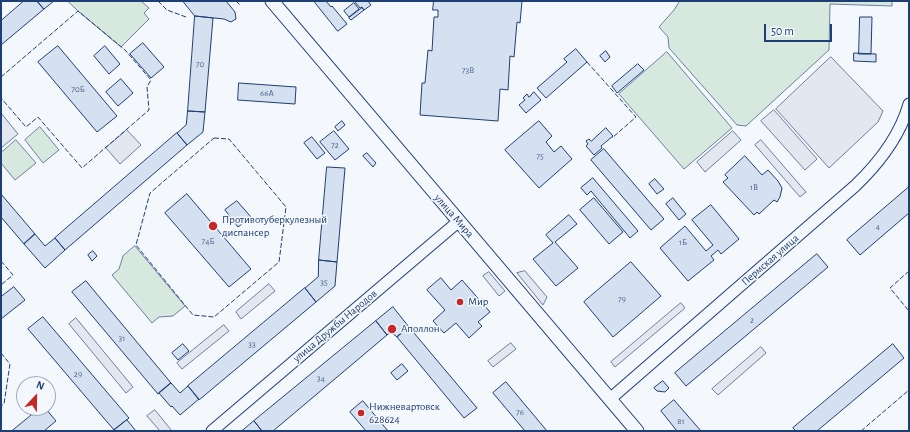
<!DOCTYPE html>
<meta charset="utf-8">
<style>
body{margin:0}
#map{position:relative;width:910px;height:432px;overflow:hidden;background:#f4f7fb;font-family:"Alegreya Sans",sans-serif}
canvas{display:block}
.frame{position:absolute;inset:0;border:2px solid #1d3f73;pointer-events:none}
.north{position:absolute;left:16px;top:376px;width:40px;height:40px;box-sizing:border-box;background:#f4f7fb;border:1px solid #9eadc5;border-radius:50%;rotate:22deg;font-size:11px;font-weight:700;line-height:16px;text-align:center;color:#1d3f73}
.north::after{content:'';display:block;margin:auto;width:14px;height:18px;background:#c62828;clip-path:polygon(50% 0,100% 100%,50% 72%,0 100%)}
.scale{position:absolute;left:764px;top:24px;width:68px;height:18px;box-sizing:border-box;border:2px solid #1d3f73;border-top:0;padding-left:5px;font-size:12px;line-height:14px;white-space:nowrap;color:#1d3f73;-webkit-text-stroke:3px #f4f7fb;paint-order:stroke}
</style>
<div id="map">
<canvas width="910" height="432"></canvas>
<div class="frame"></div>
<div class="north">N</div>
<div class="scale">50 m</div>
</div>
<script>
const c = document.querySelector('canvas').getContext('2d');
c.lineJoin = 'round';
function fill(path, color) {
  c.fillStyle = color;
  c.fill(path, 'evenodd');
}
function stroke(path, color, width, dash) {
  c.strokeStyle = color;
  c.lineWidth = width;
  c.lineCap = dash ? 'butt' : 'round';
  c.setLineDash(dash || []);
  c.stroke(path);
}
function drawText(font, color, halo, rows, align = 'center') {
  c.font = font + ' "Alegreya Sans",sans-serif';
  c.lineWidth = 3;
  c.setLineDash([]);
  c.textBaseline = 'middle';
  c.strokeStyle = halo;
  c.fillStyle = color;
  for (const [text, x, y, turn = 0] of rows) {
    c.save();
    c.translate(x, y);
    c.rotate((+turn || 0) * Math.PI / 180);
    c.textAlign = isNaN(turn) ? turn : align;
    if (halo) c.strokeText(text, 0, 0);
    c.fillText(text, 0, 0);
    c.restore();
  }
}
const green = new Path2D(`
 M68,1H141L149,8L144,13L149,19L121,47L78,11Z
 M680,1H892V6L830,4L829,50L746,126L737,125L669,48L668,37L659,27L674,10Z
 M667,52L732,128L684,169L619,94Z
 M40,127L59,150L43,163L25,140Z
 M16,140L36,163L15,180L1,163V153Z
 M135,246L185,306L173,316L159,317L152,323L112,275L119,269L123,256Z`);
fill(green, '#d7e8df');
stroke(green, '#687fa3', 1);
const parking = new Path2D(`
 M831,57L883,111L878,122L829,168L776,109Z
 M774,110L817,159L805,170L761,121Z
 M1,113L18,134L1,148Z
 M127,130L141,145L120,164L106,148Z
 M733,131L741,140L705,172L697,162Z
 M761,140L806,192L800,197L755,145Z
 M525,271L547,297L543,305L517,273Z
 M489,272L505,291L499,296L483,276Z
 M269,284L275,291L241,319L236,312Z
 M681,303L685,308L615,367L611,362Z
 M76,318L133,387L126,393L69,324Z
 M224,325L229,331L182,369L177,363Z
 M511,343L516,349L493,367L488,361Z
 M761,347L766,353L718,395L712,389Z
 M155,410L172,431H160L147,416Z`);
fill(parking, '#e3e8f0');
stroke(parking, '#687fa3', 1);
const building = new Path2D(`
 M24,1H37L44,9L1,45V21Z
 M37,1H54L44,9Z
 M183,1H226L235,12L236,19L231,22L224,19L195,16Z
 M314,1H326L331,7L332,6L347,24L338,31Z
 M356,1H368L371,5L364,10L362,7L360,8L355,2Z
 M434,1H522L520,23L517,22L514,57L510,56L508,90L500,89L498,121L420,115L422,83H425L428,50L432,51L434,17H438V10H433Z
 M354,3L359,9L349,17L344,11Z
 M362,8L364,10L351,20L349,18Z
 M195,16L213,18L205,112L188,111Z
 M860,17H872L871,54H859Z
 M143,43L164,67L151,78L130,54Z
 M58,46L117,116L97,132L38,62Z
 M105,46L120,64L109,74L94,56Z
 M576,49L587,62L546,98L537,88L567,62L564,59Z
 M606,51L610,57L605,62L600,56Z
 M854,53L876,54V62L854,61Z
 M638,64L644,70L617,93L612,86Z
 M121,79L133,93L118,106L106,92Z
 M239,83L296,87L295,104L238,100Z
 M534,92L541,100L526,113L519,105L525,100L523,98L527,94L529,97Z
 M188,111L205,112L203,132L187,145L177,133L186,125Z
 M342,121L345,125L338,131L335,127Z
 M539,121L552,136L546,142L554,152L561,146L572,159L539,188L505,150Z
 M606,128L613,136L601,146L602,148L594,155L586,146L588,144L586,141L589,139L591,141Z
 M334,131L349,149L335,160L320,142Z
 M177,133L187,145L65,250L55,238Z
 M312,137L325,153L317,159L304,143Z
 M604,149L664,219L651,230L591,160Z
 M367,153L376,163L373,167L363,156Z
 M745,156L762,175L768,170L778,181L782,188L780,197L777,202L774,200L759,214L757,212L754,215L723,182L728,178L725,175Z
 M327,167L345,168L337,262L319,260Z
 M593,178L638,231L630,238L591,191L587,195L581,188Z
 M655,179L664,189L657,194L649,184Z
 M909,187V213L860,255L847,240Z
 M1,194L35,234L24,244L1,217Z
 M187,194L251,269L229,287L165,213Z
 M594,198L623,232L609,244L580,210Z
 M673,198L686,214L679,220L666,204Z
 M237,201L251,217L238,227L225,210Z
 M711,205L739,239L721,254L718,250L711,256L714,260L688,281L660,248L685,226L706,251L713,245L692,220Z
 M569,215L577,224L555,242L578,268L556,286L533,259L553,243L546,235Z
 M35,234L45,246L55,238L65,250L45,268L24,244Z
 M93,251L97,256L92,261L88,255Z
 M817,254L828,267L686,386L675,373Z
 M319,260L337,262L335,286L316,302L305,288L318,277Z
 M631,262L661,296L613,337L584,302Z
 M441,278L451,290L462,280L490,312L478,322L482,326L469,338L456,323L444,333L433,321L445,310L427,290Z
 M86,281L171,383L158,394L72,292Z
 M14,287L25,300L1,319V297Z
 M305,288L316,302L199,400L188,386Z
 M393,307L409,327L397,337L391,332L387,335L376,321Z
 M43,317L129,418L114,430L28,329Z
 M376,321L387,335L273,431H262L254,421Z
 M409,327L477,408L464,418L397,337Z
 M183,344L189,351L178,360L172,353Z
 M893,344L904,358L817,431H796L793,428Z
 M402,364L408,371L397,380L391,373Z
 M663,381L669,388L665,392L657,391L654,388Z
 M506,382L547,431H525L493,393Z
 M171,383L180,393L188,386L199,399L180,415L172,406L171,407L159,393Z
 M674,400L701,431H677L661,411Z
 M363,401L388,431H366L350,412Z
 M40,408H45L56,421L44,431H12Z
 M127,420L136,431H115L114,430Z
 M254,421L262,431H242Z`);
fill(building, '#d5e0f0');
stroke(building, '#1d3f73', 1);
const secondary = new Path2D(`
 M610,399L855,186C879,163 900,136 909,104
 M212,431L459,221`);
const primary = new Path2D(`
 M272,1L637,431`);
stroke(secondary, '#1d3f73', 13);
stroke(primary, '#1d3f73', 15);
stroke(secondary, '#f4f7fb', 11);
stroke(primary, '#f4f7fb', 13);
stroke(new Path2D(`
 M158,1L167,10L186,17
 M236,1L240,5
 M587,62L636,117L612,138
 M1,77L78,11L125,50L151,80L147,87L149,110L82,168L38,117L26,127L1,98
 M214,138L229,139L286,207L279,262L214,317L193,315L136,245L150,193Z
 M1,261L13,275L1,285
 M909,271L890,288L909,311
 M1,353L10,364L4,404L1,406
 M861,431L909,390`), '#1d3f73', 1, [5, 2]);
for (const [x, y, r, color] of [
 [213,226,5,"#c62828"],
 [460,302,4,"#c62828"],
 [392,329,5,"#c62828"],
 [361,413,4,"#c62828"]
]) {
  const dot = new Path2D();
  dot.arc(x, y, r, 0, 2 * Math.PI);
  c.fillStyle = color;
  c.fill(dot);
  stroke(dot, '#f4f7fb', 1.5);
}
drawText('9px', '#4b6792', null, [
 ["70",200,64],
 ["73В",468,70],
 ["70Б",78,89],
 ["66А",267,93],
 ["72",335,145],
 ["75",540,156],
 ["1В",754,187],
 ["4",878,226],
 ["74Б",208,241],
 ["1Б",683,242],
 ["35",324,282],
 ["79",622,299],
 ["2",752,320],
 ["31",122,338],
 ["33",252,344],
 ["29",78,374],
 ["34",321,378],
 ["76",520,412],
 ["81",681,421]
]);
drawText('11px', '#1d3f73', '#f4f7fb', [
 ["улица Мира",454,216,49],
 ["Пермская улица",770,260,-41],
 ["улица Дружбы Народов",335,326,-40]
]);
drawText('11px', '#1d3f73', '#f4f7fb', [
 ["Противотуберкулезный",222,220],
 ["диспансер",222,233],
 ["Мир",468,302],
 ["Аполлон",401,329],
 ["Нижневартовск",369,407],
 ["628624",369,420]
], 'left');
</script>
